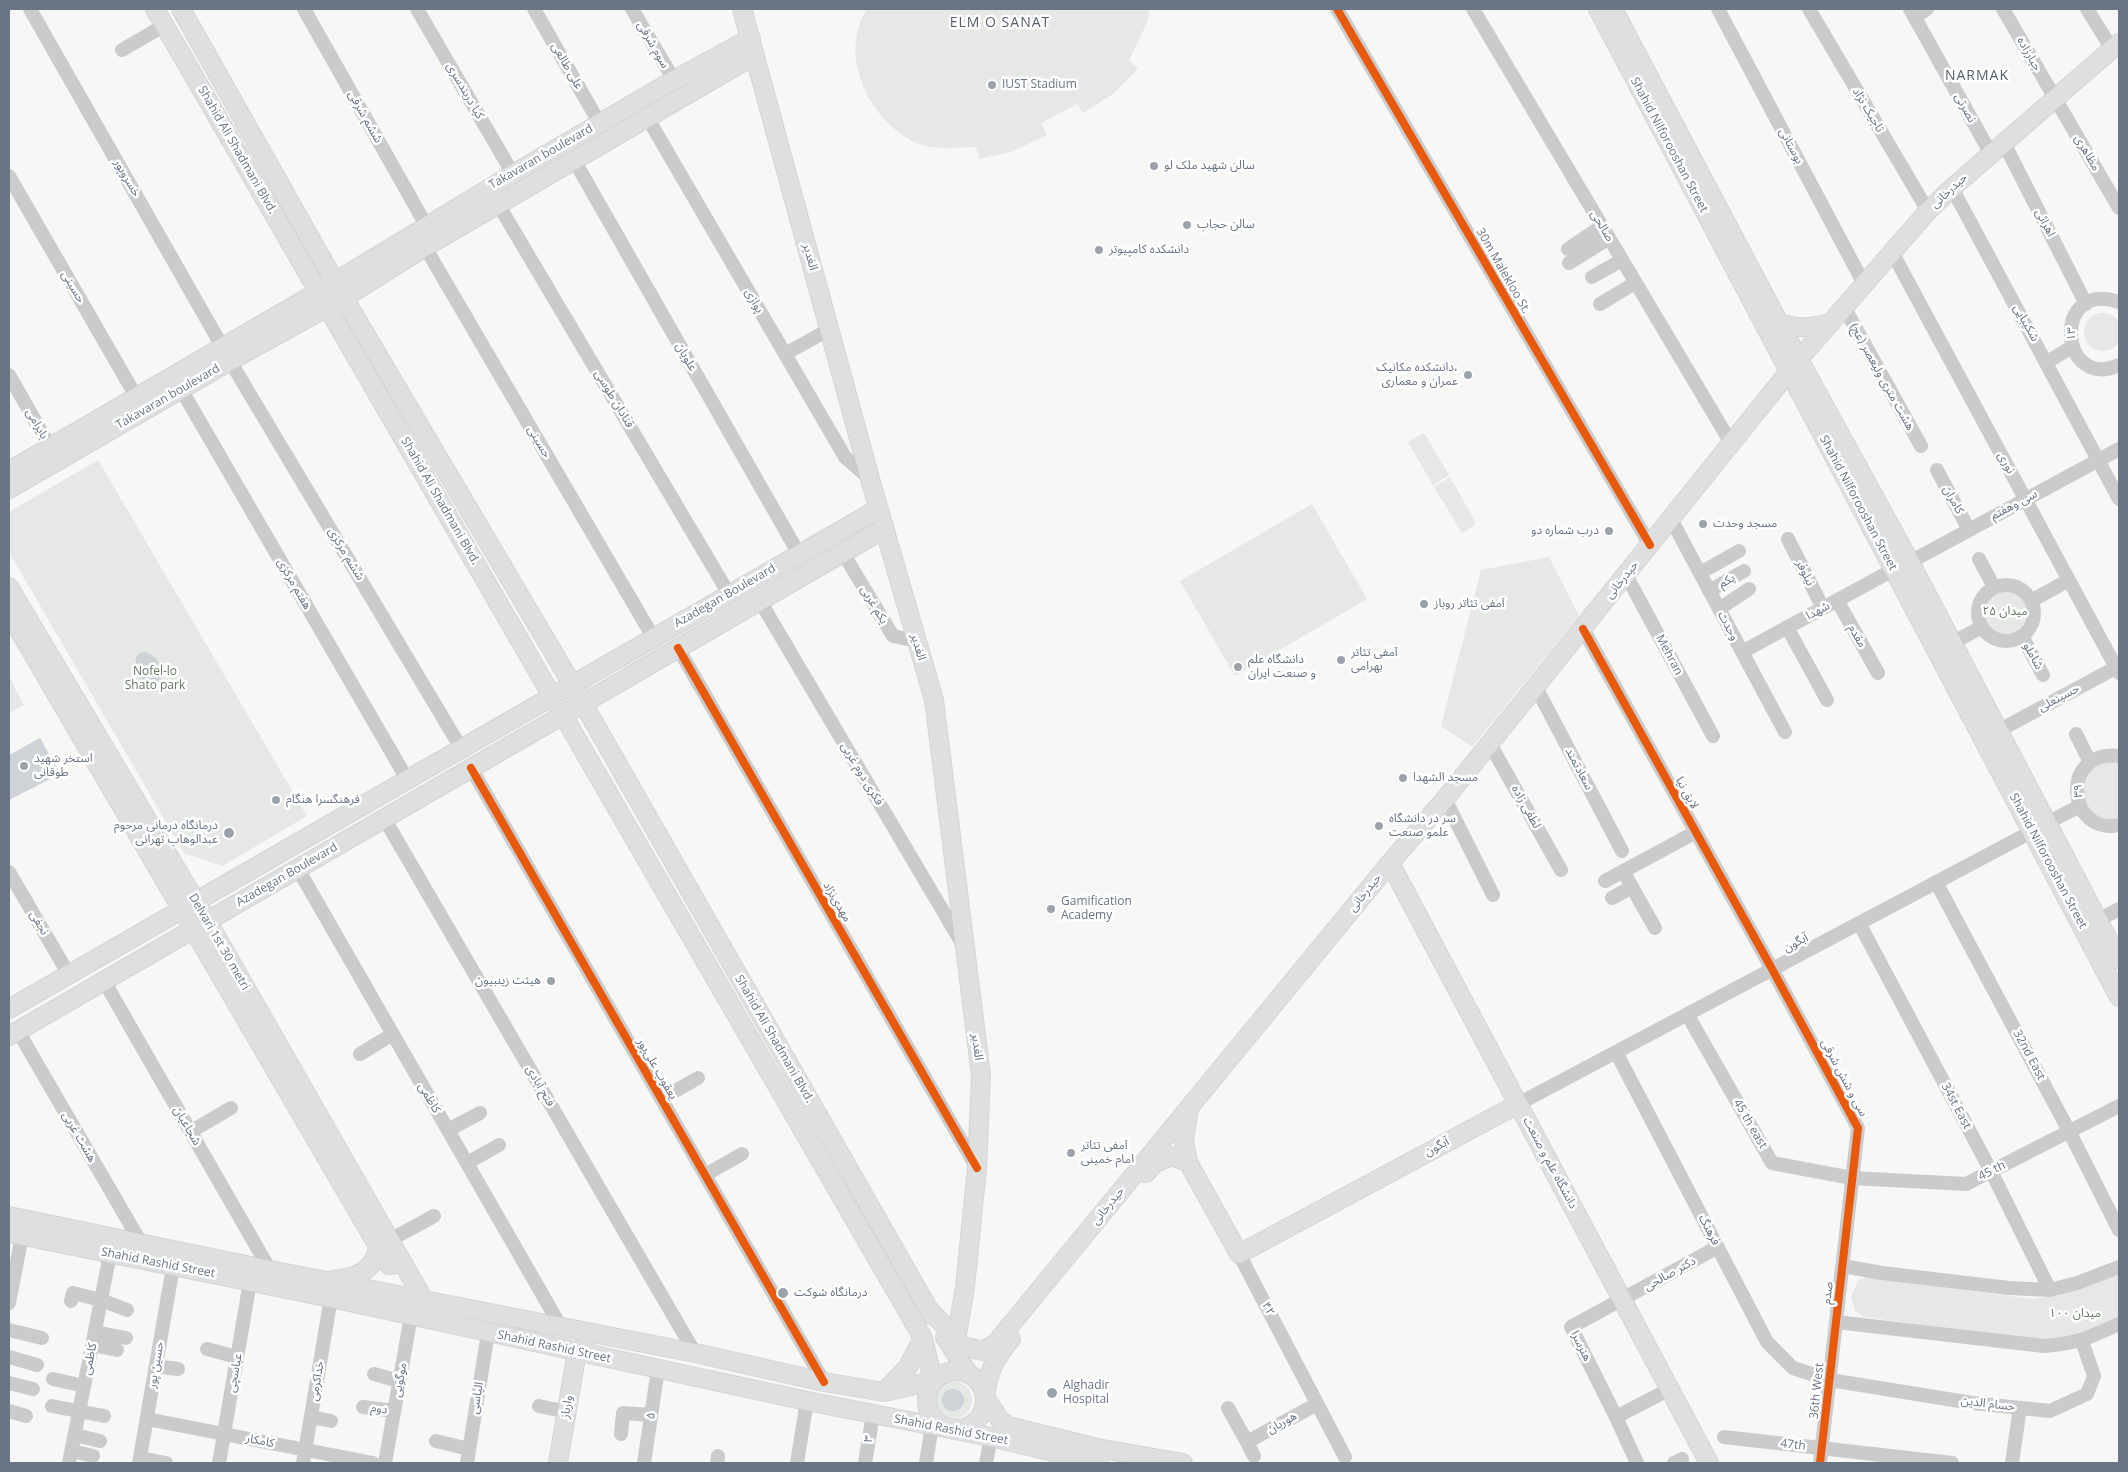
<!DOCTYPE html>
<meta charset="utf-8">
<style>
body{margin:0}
#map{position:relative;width:2128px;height:1472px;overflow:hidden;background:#f7f7f6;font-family:"Open Sans",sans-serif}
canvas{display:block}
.frame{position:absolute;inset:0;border:10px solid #697484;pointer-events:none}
</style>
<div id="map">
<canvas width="2128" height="1472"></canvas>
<div class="frame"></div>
</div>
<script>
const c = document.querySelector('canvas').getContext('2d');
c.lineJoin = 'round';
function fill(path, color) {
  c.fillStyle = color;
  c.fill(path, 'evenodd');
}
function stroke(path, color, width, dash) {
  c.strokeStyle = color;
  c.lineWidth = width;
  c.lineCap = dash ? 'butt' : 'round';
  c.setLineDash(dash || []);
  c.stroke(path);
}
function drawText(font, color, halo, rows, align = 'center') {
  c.font = font + ' "Open Sans","Noto Sans Arabic",sans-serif';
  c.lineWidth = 5;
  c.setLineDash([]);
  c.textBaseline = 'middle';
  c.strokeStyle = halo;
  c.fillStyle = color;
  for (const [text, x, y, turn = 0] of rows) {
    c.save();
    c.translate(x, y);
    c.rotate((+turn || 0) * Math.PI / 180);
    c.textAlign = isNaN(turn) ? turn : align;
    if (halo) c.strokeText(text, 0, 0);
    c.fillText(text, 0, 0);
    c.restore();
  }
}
fill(new Path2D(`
 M867,9H1150L1146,25L1129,60L1138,69L1113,94L1083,113L1077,104L1041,123L1047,135L1011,152L979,159L976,147C959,147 938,150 922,145C872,127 836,56 867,9Z
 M2084 332a19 19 0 1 1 38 0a19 19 0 1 1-38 0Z
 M1424,433L1449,475L1433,485L1408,442Z
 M98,460L307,816L222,866L184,853L9,552V512Z
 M1450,477L1475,521L1474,526L1462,533L1434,487Z
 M1312,504L1367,599L1235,676L1180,581Z
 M1549,557L1579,616L1472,747L1441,726L1481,570Z
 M1983 612a22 22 0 1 1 44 0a22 22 0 1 1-44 0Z
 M9,676L24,705L9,713Z
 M2119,758V824L2105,826L2080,806L2082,771Z
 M2119,1274V1317L2104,1326L2073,1338L2038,1340L1864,1317L1855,1311L1851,1296L1858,1281L1866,1277L2032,1299L2060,1295Z
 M934 1400a19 19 0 1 1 38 0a19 19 0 1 1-38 0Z`), '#e5e8e4');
fill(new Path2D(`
 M145,652C161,657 162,670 162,685L155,689C140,685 135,672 136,657L140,653Z
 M40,738L60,774L9,800V755Z
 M942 1400a11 11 0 1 1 22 0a11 11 0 1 1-22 0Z`), '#cdd3d6');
const major = new Path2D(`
 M181,9L344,298L572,684L932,1315
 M742,9L870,479L934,700L981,1075L977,1168L965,1287L956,1340
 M1598,9L2119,997
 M1613,9L1779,323L1910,562L2119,960
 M1779,323C1799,329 1812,328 1831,323
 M9,471L318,292L513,174L674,80L751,38
 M9,489L230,361L344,298L425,247L755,55
 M9,587L208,922L424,1300
 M9,613L389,1265L396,1264L397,1253
 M1390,863L1709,1463
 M9,1009L878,509
 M9,1036L884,529
 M1189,1108L1184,1141L1188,1162L1239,1254L1518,1104
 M1146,1173L1154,1164L1170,1156L1188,1162
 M9,1216L270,1270L695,1353L824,1382L884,1392L933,1381L923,1338L155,9
 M9,1233L331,1298L807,1401L991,1437L1099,1463
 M334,1280C356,1278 376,1270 378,1245
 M927,1307L963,1346L983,1351L995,1344L1390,863L1445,799L1799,359L1928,211L1952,188L2119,43
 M945,1337L968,1373
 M1011,1339C995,1359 988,1370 985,1397L1000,1420L1008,1426L1097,1448L1183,1463
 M927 1400a29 29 0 1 1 58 0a29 29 0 1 1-58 0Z
 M884,1392L908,1367L923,1338
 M558,1463L577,1351L586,1347`);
stroke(major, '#d4d5d5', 20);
stroke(new Path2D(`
 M30,9L223,348
 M304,9L426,225
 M417,9L513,174
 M534,9L600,124
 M632,9L674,80
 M1337,9L1650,545
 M1473,9L1731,443
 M1718,9L1864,284
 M1809,9L1928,211
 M1910,9L1991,154
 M2003,9L2119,208
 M2087,9L2112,49
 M1915,17L1927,9
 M122,50L165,25
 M647,117L845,457L870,479
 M2004,143L2086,304
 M574,160L799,554
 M9,176L137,398
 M1952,188L2119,499
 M498,204L729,594
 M425,247L653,637
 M1568,249L1602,226
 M1892,252L2119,673
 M1569,263L1609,238
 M1592,277L1622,260
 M2119,302C2051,279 2059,392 2119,365
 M1600,304L1635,283
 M1844,307L1921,446
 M785,354L821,334
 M230,361L461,748
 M2047,362L2072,347
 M9,375L50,447
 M181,389L407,779
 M1937,470L1969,530
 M1671,519L1785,732
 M1788,539L1823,608
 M843,553L893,636L917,641
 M1979,559L1994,587
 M1910,562L2119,449
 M1700,573L1739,551
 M1626,575L1713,736
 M1978 613a28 28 0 1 1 56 0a28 28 0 1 1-56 0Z
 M1709,591L1744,571
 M1837,600L1878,673
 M760,601L963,945
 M2031,601L2069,580
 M1719,609L1749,589
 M1787,627L1827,700
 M1583,629L1772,969L1858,1128L1820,1463
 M2022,636L2043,675
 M1952,643L1982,627
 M678,648L977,1168
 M1742,652L1893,570
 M1536,687L1622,851
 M1998,731L2119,666
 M2076,734L2090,762
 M1490,744L1561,870
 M2119,756C2059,749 2067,836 2119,825
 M471,768L824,1382
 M1445,799L1493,895
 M384,818L695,1353
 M2047,823L2080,806
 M298,869L561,1327
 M1623,871L1655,928
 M9,872L68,973
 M1605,881L1696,832
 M1936,882L2069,1131L2119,1230
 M1612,898L1632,887
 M2098,920L2119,909
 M1859,923L1991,1171L2050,1290
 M104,981L270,1270
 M1687,1014L1772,1163L1852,1178L1966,1184L2119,1106
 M18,1031L141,1243
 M1616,1052L1767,1342L1793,1368L1830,1380L1972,1403L2050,1411L2087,1394L2094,1376L2082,1341
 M360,1054L393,1034
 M661,1099L698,1078
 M1518,1104L2033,831
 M448,1130L480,1113
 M190,1132L231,1108
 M467,1163L499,1145
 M705,1175L742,1154
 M390,1240L434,1216
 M1239,1254L1345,1457
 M1843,1266L1882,1273L2009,1288L2050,1290L2077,1283L2119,1267
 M71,1301L73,1293L101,1300L127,1310
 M9,1303L22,1236
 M1836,1322L2044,1346C2076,1344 2091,1337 2119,1324
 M9,1330L42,1338
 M95,1332L126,1338
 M92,1345L117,1350
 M207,1349L237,1357
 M9,1357L37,1365
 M156,1366L178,1369
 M374,1374L399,1381
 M53,1379L84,1386
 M9,1383L33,1389
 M1670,1389L1616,1417L1571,1327L1718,1247
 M52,1406L104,1416
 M539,1406L567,1412
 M363,1407L394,1411
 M1228,1408L1247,1442L1317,1404
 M9,1411L26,1416
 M311,1417L331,1421
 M1616,1417L1637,1463
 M147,1419L373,1463
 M621,1434L623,1413L651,1415
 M75,1435L100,1441
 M1724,1437L1952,1463
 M436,1441L469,1449
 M1247,1442L1254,1456
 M72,1451L93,1456
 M140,1458L166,1463
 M69,1463L110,1254
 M139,1463L173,1267
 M219,1463L250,1282
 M303,1463L331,1298
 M385,1463L411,1316L410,1306
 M467,1463L488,1333
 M644,1463L658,1369
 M717,1463L718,1456
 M797,1463L807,1401
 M865,1463L873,1414
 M926,1463L932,1425
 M986,1463L991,1437
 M1674,1463L1682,1459
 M2012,1463L2020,1408`), '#cacbcc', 14);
stroke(major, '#dedfe0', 18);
stroke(new Path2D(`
 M1337,9L1650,545
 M1583,629L1772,969L1858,1128L1820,1463
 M678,648L977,1168
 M471,768L824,1382`), '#e8590c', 8);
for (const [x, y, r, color] of [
 [992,85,5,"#9ba2ac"],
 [1154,166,5,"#9ba2ac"],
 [1187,225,5,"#9ba2ac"],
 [1099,250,5,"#9ba2ac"],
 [1468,375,5,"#9ba2ac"],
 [1703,524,5,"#9ba2ac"],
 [1609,531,5,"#9ba2ac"],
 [1424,604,5,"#9ba2ac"],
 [1341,660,5,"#9ba2ac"],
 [1238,667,5,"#9ba2ac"],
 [24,766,5,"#9ba2ac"],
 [1403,778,5,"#9ba2ac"],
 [276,800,5,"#9ba2ac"],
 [1379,826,5,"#9ba2ac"],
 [229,833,6,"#9ba2ac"],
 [1051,909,5,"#9ba2ac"],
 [551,981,5,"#9ba2ac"],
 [1071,1153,5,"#9ba2ac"],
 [783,1293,6,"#9ba2ac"],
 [1052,1393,6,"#9ba2ac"]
]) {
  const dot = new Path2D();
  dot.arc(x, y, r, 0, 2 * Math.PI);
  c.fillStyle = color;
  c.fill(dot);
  stroke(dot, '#fff', 2);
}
drawText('12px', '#697484', '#fff', [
 ["سوم شرقی",653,45,60],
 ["جبارزاده",2029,54,60],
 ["علی طالعی",567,66,60],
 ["کیا دربندسری",465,91,60],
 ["نصرتی",1965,108,61],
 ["تاجیک نژاد",1868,110,59],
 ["ششم شرقی",365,117,61],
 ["Shahid Nilforooshan Street",1669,145,62],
 ["بوستانی",1791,146,62],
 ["Shahid Ali Shadmani Blvd.",237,150,60],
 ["مظاهری",2087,153,60],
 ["Takavaran boulevard",541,157,-30],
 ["خسروپور",127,178,60],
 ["حیدرخانی",1949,191,-43],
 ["اهرائی",2045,223,63],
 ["صالحی",1602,226,59],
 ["الغدیر",810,257,75],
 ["30m Malekloo St.",1503,271,60],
 ["حسینی",73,287,60],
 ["پوازی",754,301,60],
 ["شکیبایی",2026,323,61],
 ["۱۳",2072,334,-90],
 ["علویان",686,357,60],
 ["هشت متری ولیعصر (عج)",1882,377,61],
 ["Takavaran boulevard",168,397,-30],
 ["قنادان طوسی",614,399,59],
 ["بایرامی",37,424,60],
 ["حسینی",539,442,60],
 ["نوری",2006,463,61],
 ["کامران",1953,500,61],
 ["Shahid Ali Shadmani Blvd.",440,501,60],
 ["Shahid Nilforooshan Street",1858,503,62],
 ["سی وهفتم",2014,505,-28],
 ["ششم مرکزی",346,554,59],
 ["نیلوفر",1805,573,63],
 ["حیدرخانی",1622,580,-51],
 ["یکم",1727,581,-30],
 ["هفتم مرکزی",294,584,60],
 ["Azadegan Boulevard",725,596,-30],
 ["یکم غربی",874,605,59],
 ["شهدا",1818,611,-29],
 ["وحدت",1728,626,62],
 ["مقدم",1857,636,60],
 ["الغدیر",918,647,74],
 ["Mehran",1669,655,62],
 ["شاملو",2033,656,61],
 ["حسینعلی",2059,698,-28],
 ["سعادتمند",1579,769,62],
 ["فکری دوم غربی",862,774,59],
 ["۳۹",2079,791,-90],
 ["لایق نیا",1687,793,61],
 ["لطفی زاده",1526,807,61],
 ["Shahid Nilforooshan Street",2048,861,62],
 ["Azadegan Boulevard",287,875,-30],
 ["حیدرخانی",1365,893,-51],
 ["مهدی‌نژاد",837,902,60],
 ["نجفی",39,923,59],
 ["Delvari 1st 30 metri",219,942,60],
 ["آبگون",1796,943,-28],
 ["Shahid Ali Shadmani Blvd.",774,1039,60],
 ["الغدیر",977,1047,83],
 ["32nd East",2029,1055,62],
 ["یعقوب علی‌پور",657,1069,60],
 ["سی و شش شرقی",1844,1078,62],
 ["فتح آبادی",540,1086,60],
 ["کاظمی",429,1098,60],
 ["34st East",1956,1106,62],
 ["45 th east",1750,1124,60],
 ["شجاعیان",187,1126,60],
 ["هشت غربی",79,1137,60],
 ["آبگون",1437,1147,-28],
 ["دانشگاه علم و صنعت",1550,1163,62],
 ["45 th",1992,1171,-27],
 ["حیدرخانی",1108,1206,-51],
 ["فرهنگ",1709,1230,62],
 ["Shahid Rashid Street",158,1263,11],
 ["دکتر صالحی",1670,1274,-29],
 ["صدم",1828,1293,-84],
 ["۴۲",1268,1309,62],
 ["هنرسرا",1581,1346,64],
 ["Shahid Rashid Street",554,1347,12],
 ["کاظمی",90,1359,-79],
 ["حسین پور",156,1365,-80],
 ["عباسچی",235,1373,-80],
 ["موگویی",400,1380,-80],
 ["خداکرمی",317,1381,-81],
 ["36th West",1817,1391,-84],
 ["الیاسی",477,1398,-81],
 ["حسام الدین",1988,1404,7],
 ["وارباز",567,1407,-81],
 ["دوم",379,1409,8],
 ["۵",651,1416,-82],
 ["هوریان",1282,1423,-29],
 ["Shahid Rashid Street",951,1430,11],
 ["۳",869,1439,-80],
 ["کامکار",260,1441,11],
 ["47th",1793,1445,6]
]);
drawText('12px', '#697484', '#fff', [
 ["IUST Stadium",1002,85],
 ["سالن شهید ملک لو",1164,166],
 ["سالن حجاب",1197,225],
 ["دانشکده کامپیوتر",1109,250],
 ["دانشکده مکانیک،",1458,368,"right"],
 ["عمران و معماری",1458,382,"right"],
 ["مسجد وحدت",1713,524],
 ["درب شماره دو",1599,531,"right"],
 ["آمفی تئاتر روباز",1434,604],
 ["آمفی تئاتر",1351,653],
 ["بهرامی",1351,667],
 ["دانشگاه علم",1248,660],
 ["و صنعت ایران",1248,674],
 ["استخر شهید",34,759],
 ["طوقانی",34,773],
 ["مسجد الشهدا",1413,778],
 ["فرهنگسرا هنگام",286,800],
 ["سر در دانشگاه",1389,819],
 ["علمو صنعت",1389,833],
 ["درمانگاه درمانی مرحوم",218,826,"right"],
 ["عبدالوهاب تهرانی",218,840,"right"],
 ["Gamification",1061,902],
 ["Academy",1061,916],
 ["هیئت زینبیون",541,981,"right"],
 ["آمفی تئاتر",1081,1146],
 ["امام خمینی",1081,1160],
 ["درمانگاه شوکت",794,1293],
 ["Alghadir",1063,1386],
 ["Hospital",1063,1400]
], 'left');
drawText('12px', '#657763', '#fff', [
 ["میدان ۲۵",2005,612],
 ["Nofel-lo",155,672],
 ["Shato park",155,686],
 ["میدان ۱۰۰",2075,1314]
]);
c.letterSpacing = '1px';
drawText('14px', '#565e6a', '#fff', [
 ["ELM O SANAT",1000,23],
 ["NARMAK",1977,76]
]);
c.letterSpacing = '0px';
</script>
